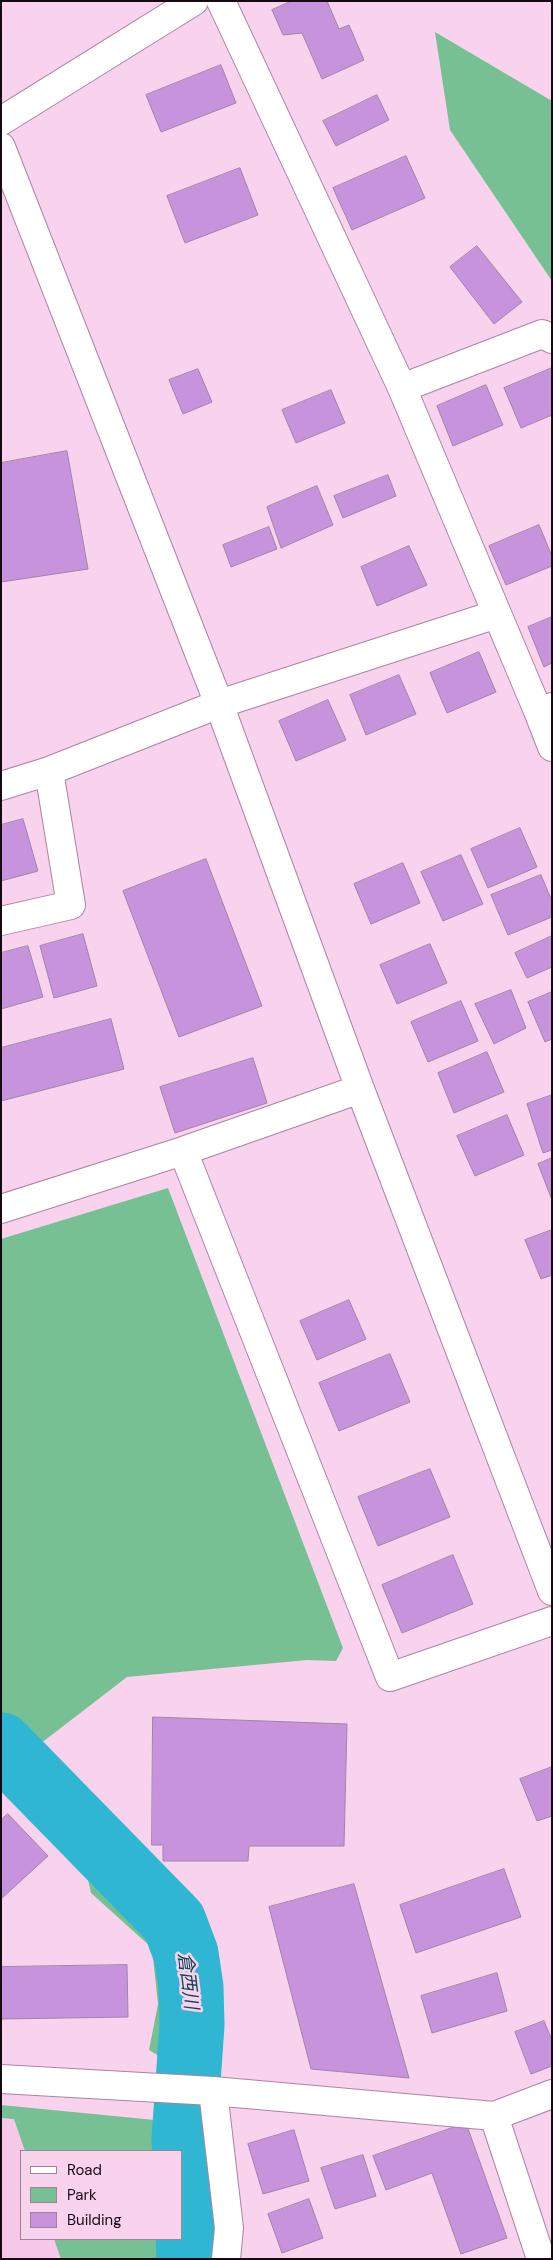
<!DOCTYPE html>
<meta charset="utf-8">
<style>
body{margin:0}
#map{position:relative;width:553px;height:2260px;overflow:hidden;background:#f9d2ee;font-family:"DM Sans",sans-serif}
canvas{display:block}
.frame{position:absolute;inset:0;border:2px solid #150912;pointer-events:none}
.legend{position:absolute;left:20px;top:2150px;width:162px;height:90px;box-sizing:border-box;background:#f9d2ee;border:1px solid #9e8296;margin:0;padding:6px 9px;list-style:none;font-size:15px;color:#150912}
.legend li{display:flex;align-items:center;gap:10px;height:25px}
.legend b{width:25px;border:1px solid #9e8296}
</style>
<div id="map">
<canvas width="553" height="2260"></canvas>
<div class="frame"></div>
<ul class="legend">
<li><b style="height:6px;background:#fff"></b>Road</li>
<li><b style="height:14px;background:#77c093"></b>Park</li>
<li><b style="height:14px;background:#c793dc"></b>Building</li>
</ul>
</div>
<script>
const c = document.querySelector('canvas').getContext('2d');
c.lineJoin = 'round';
function fill(path, color) {
  c.fillStyle = color;
  c.fill(path, 'evenodd');
}
function stroke(path, color, width, dash) {
  c.strokeStyle = color;
  c.lineWidth = width;
  c.lineCap = dash ? 'butt' : 'round';
  c.setLineDash(dash || []);
  c.stroke(path);
}
function drawText(font, color, halo, rows, align = 'center') {
  c.font = font + ' "DM Sans","Noto Sans JP",sans-serif';
  c.lineWidth = 5;
  c.setLineDash([]);
  c.textBaseline = 'middle';
  c.strokeStyle = halo;
  c.fillStyle = color;
  for (const [text, x, y, turn = 0] of rows) {
    c.save();
    c.translate(x, y);
    c.rotate((+turn || 0) * Math.PI / 180);
    c.textAlign = isNaN(turn) ? turn : align;
    if (halo) c.strokeText(text, 0, 0);
    c.fillText(text, 0, 0);
    c.restore();
  }
}
fill(new Path2D(`
 M1,2105L175,2122L176,2151H21V2239H179L180,2259H1Z`), '#f7c8ea');
fill(new Path2D(`
 M435,32L552,101V281L450,130Z
 M168,1188L343,1648L336,1661L307,1660L127,1677L1,1774V1239Z
 M95,1842L142,1867L186,1954L192,2004L167,2061L149,2050L158,2004L152,1948L91,1893L85,1866Z
 M1,2105L175,2122L176,2151H25L14,2119L1,2118Z
 M54,2239H179L180,2259H61Z`), '#77c093');
stroke(new Path2D(`
 M1,1745L174,1922L186,1954L191,1987L192,2025L184,2139L189,2259`), '#2fb6d2', 65);
const building = new Path2D(`
 M292,1H327L339,29L349,25L364,60L322,79L302,33L283,35L272,10Z
 M221,65L236,103L161,132L146,95Z
 M377,95L389,120L336,146L323,121Z
 M406,156L425,198L352,230L333,188Z
 M240,168L258,215L185,243L167,196Z
 M477,246L522,302L494,324L450,267Z
 M552,368V415L521,428L504,388Z
 M198,369L212,402L183,414L169,380Z
 M486,385L503,425L453,446L437,406Z
 M331,390L345,423L296,443L282,410Z
 M67,451L88,569L1,582V463Z
 M388,475L396,496L343,518L334,496Z
 M317,486L333,525L281,548L267,507Z
 M539,525L552,556V566L506,585L489,546Z
 M269,527L277,549L231,567L223,545Z
 M409,546L427,585L377,606L361,567Z
 M552,617V663L544,667L528,627Z
 M479,652L496,692L447,713L430,673Z
 M399,675L416,714L366,735L350,695Z
 M328,700L346,740L296,761L279,721Z
 M23,819L38,871L1,881V825Z
 M520,828L537,867L488,888L471,849Z
 M461,855L483,904L443,921L421,872Z
 M206,859L262,1006L179,1037L123,891Z
 M403,863L420,903L371,924L354,884Z
 M541,875L552,901V917L508,935L491,895Z
 M83,934L97,986L54,998L40,946Z
 M552,936V967L527,978L515,953Z
 M430,944L447,983L397,1004L380,965Z
 M28,946L43,997L1,1009V953Z
 M511,990L526,1028L494,1044L475,1004Z
 M552,992V1039L545,1042L528,1002Z
 M461,1001L478,1041L428,1062L411,1022Z
 M111,1019L124,1069L1,1101V1048Z
 M487,1052L504,1092L454,1113L438,1073Z
 M253,1058L267,1103L175,1133L160,1087Z
 M552,1095V1150L543,1153L527,1104Z
 M507,1115L524,1155L475,1176L457,1136Z
 M552,1158V1200L538,1164Z
 M552,1230V1275L541,1279L525,1240Z
 M349,1300L366,1339L317,1360L300,1321Z
 M390,1354L410,1402L339,1431L319,1383Z
 M430,1469L450,1517L378,1546L358,1497Z
 M453,1555L473,1604L402,1633L382,1585Z
 M153,1717L347,1724L344,1846H249L248,1861H163V1845H152Z
 M552,1767V1816L537,1821L520,1779Z
 M8,1814L48,1856L1,1899V1820Z
 M504,1869L521,1917L416,1953L400,1905Z
 M354,1884L409,2078L311,2069L269,1907Z
 M127,1965L128,2017L1,2019V1967Z
 M497,1973L507,2011L432,2033L421,1996Z
 M544,2021L552,2040V2066L531,2074L515,2032Z
 M466,2123L507,2238L461,2254L432,2173L386,2190L373,2156Z
 M294,2130L309,2181L263,2194L248,2144Z
 M363,2155L376,2196L335,2209L321,2168Z
 M309,2199L323,2238L282,2253L268,2214Z`);
fill(building, '#c793dc');
stroke(building, '#9e85a8', 1);
const minor = new Path2D(`
 M221,1L402,388L538,711L552,707
 M1,121L194,1
 M1,147L219,704L360,1089L552,1591
 M402,388L542,334L552,339
 M538,711L552,747
 M1,786L49,771
 M1,921L71,905L49,771L219,704L497,614
 M183,1151L390,1677L552,1621
 M1,1209L183,1151L360,1089
 M1,2079L213,2091L494,2116L552,2094
 M213,2091L229,2228L226,2259
 M494,2116L541,2259`);
stroke(minor, '#aa85a0', 30);
stroke(minor, '#fff', 28);
drawText('italic 19px', '#104854', '#f9d2ee', [
 ["倉西川",187,1981,83]
]);
</script>
